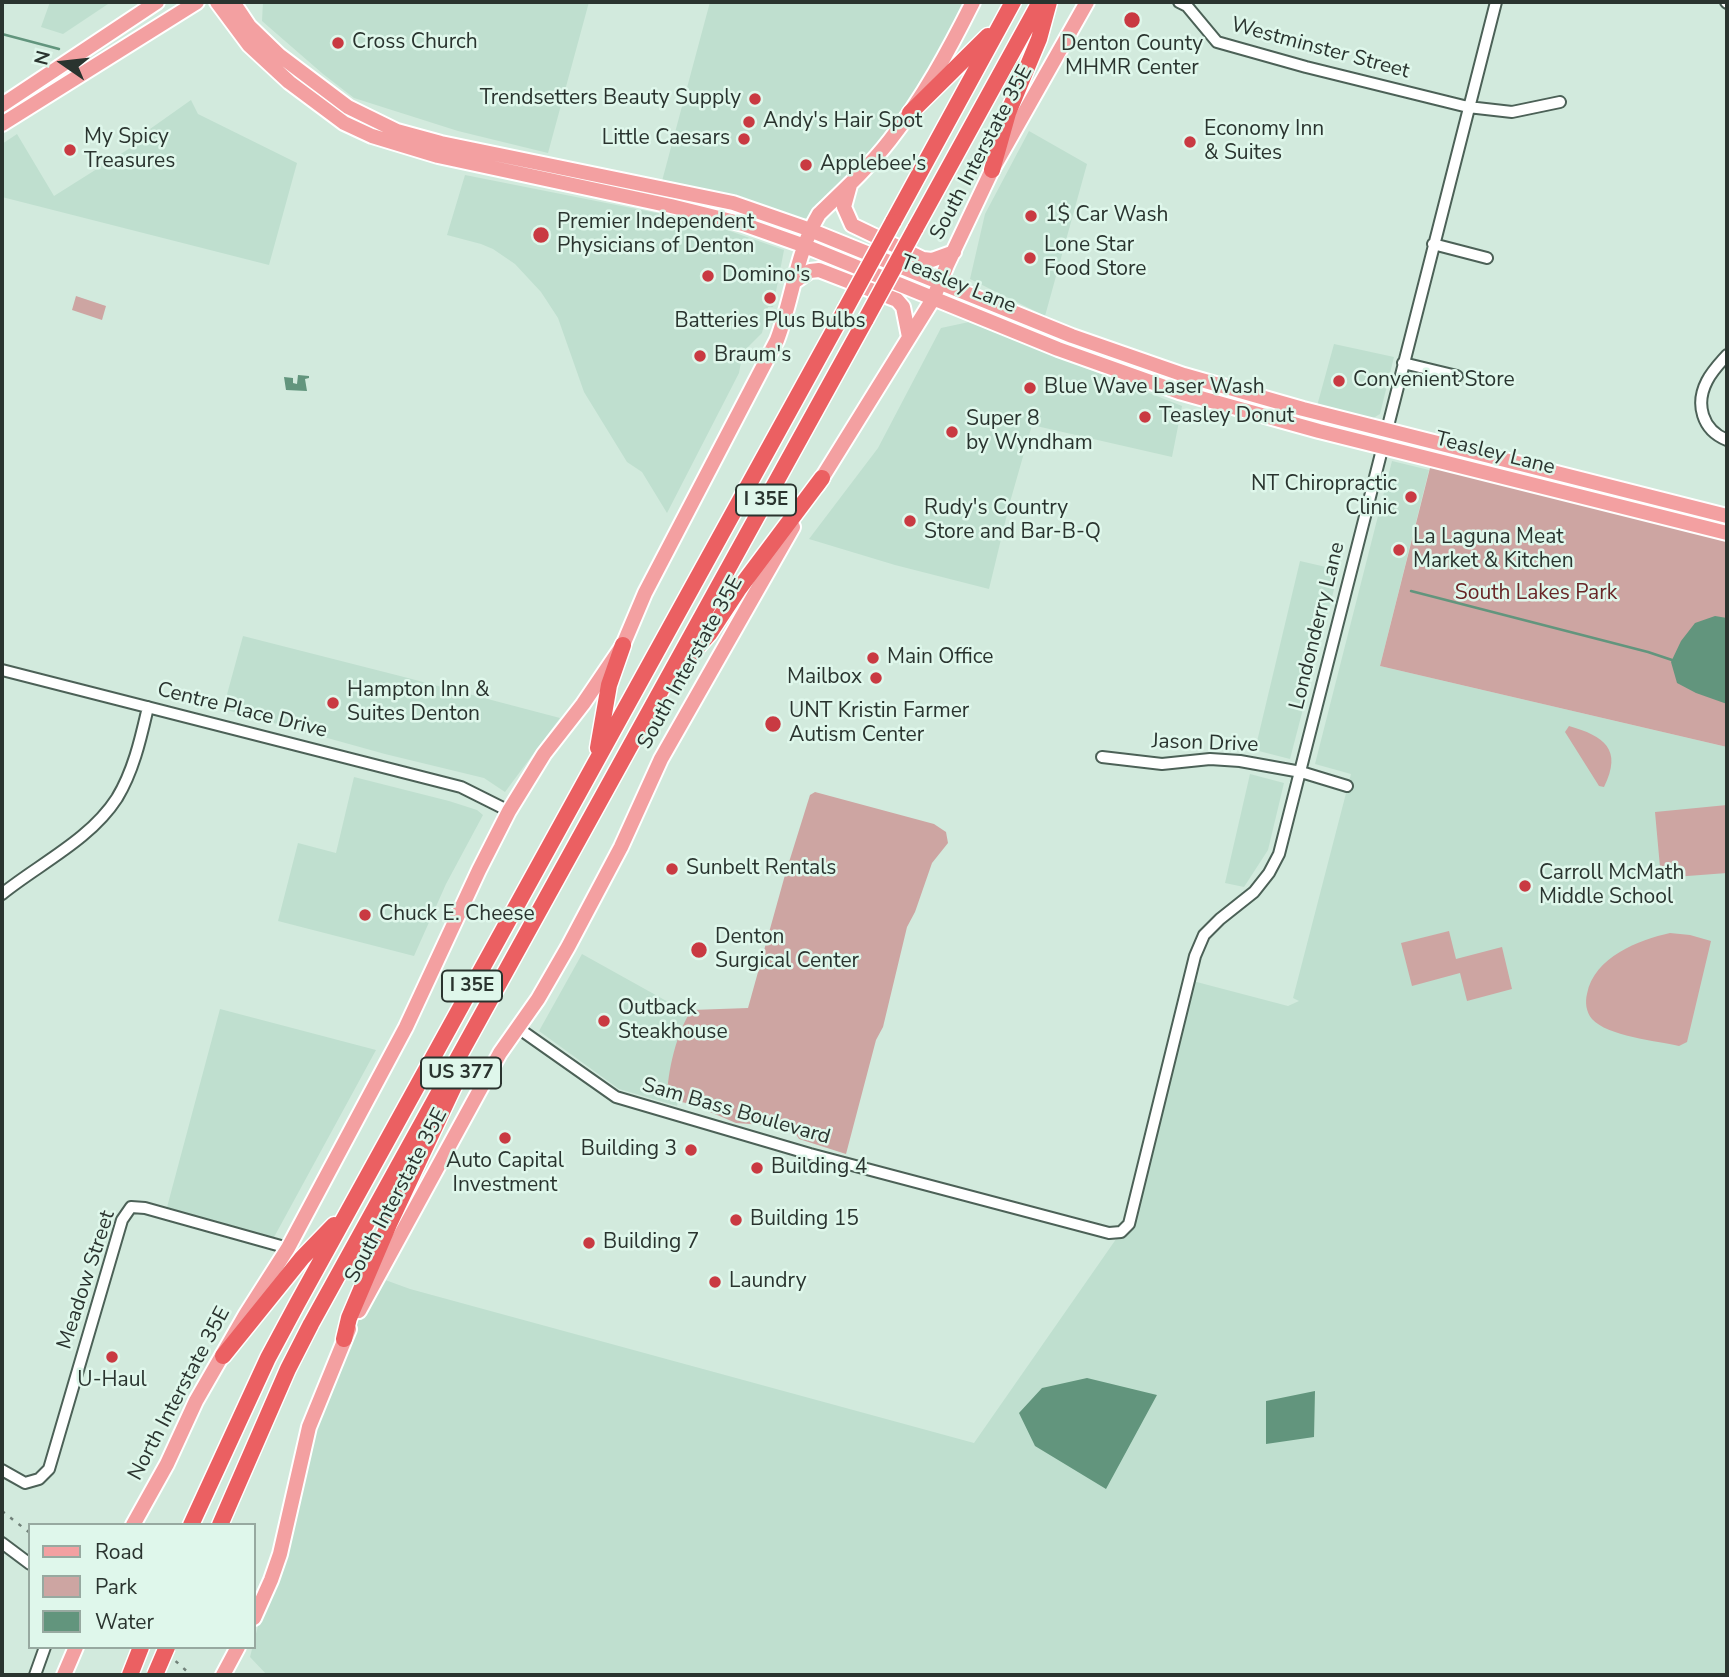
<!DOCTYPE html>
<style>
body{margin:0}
#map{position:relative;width:1729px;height:1677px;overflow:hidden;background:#d2eadd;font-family:"Nunito Sans",sans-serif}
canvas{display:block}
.frame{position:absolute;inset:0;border:4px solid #2a342f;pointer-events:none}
.legend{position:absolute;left:28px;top:1523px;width:228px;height:126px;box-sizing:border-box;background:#dff7eb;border:2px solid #97a9a0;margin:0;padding:9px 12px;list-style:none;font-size:21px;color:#2a342f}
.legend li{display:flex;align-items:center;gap:14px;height:35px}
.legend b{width:35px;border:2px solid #97a9a0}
.north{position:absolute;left:28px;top:28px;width:70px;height:70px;-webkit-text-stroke:5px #dff7eb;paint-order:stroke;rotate:284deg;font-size:19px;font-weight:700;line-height:28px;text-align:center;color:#2a342f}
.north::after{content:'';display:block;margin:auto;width:24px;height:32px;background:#2a342f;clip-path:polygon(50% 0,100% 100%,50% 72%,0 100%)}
</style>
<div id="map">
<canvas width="1729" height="1677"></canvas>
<div class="frame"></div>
<ul class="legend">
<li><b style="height:9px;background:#f3a0a1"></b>Road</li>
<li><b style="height:19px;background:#cda5a2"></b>Park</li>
<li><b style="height:19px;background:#62957d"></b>Water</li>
</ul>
<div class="north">N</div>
</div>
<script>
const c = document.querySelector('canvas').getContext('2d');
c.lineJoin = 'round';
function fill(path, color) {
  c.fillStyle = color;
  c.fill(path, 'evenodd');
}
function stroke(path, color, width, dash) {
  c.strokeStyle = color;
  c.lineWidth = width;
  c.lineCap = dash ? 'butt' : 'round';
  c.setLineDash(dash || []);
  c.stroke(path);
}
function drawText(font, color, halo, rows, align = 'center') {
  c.font = font + ' "Nunito Sans",sans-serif';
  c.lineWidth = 5;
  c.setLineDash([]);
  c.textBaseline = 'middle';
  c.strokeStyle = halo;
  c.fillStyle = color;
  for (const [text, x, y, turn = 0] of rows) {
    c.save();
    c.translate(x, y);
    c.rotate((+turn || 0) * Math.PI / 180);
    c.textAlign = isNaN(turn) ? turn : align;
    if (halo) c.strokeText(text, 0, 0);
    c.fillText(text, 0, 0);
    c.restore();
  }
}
fill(new Path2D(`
 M50,2H111L63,34L41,27Z
 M263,2H589L548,153L458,131L354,98L323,74L262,21Z
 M710,2H967L907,111L826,202L807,218L801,219L662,181Z
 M191,100L198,114L297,163L269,265L2,197V144L17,134L54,196L154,133L150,129Z
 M1029,131L1087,164L1045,316L970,279L985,214Z
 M465,175L707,223L784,250L773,307H768L762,333L743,352L739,373L667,513L642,472L627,462L584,392L558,318L541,292L515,264L493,249L481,244L447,235Z
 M969,322L1182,406L1172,457L1032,425L1010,502L989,589L895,565L809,539L878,448L941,328Z
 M1334,344L1394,357L1380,414L1370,420L1317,406Z
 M1392,461L1429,470L1380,666L1727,747V1106L1725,1111L1727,1112V1675H267L250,1657L302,1455L377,1277L410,1289L974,1443L1121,1232L1129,1224L1189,980L1288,1006L1299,1001L1293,998L1351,774L1315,764Z
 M1300,561L1339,570L1290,759L1255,750Z
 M243,636L404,677L560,718L505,792L484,778L385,754L223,709Z
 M1250,774L1284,783L1268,850L1244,887L1225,883Z
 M354,777L449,801L477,810L483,815L446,884L414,956L278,921L298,843L336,853Z
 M582,954L697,1018L677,1106L619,1089L539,1031Z
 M220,1009L376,1050L273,1239L166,1211Z`), '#bfdfcf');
fill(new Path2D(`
 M76,296L106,306L102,320L72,310Z
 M1432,460L1727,533V747L1380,666Z
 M1569,726C1604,736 1623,749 1604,787L1599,786L1565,732Z
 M815,792L934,824L946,832L948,843L932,863L915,912L907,927L883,1027L876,1040L846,1154L799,1139L791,1127L736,1123L691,1104L667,1099C667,1074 677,1029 692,1010L748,1008L785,875L810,795Z
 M1727,805V873L1661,878L1655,812Z
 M1449,931L1456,959L1502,947L1512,989L1467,1001L1460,973L1412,986L1401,943Z
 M1670,933L1690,935L1711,941L1687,1042L1679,1046C1657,1041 1607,1036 1592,1019C1586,1012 1585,1002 1587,994C1594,957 1639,940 1670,933Z`), '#cda5a2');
fill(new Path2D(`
 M298,375L309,376V378L305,379L307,391L286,390L284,377L293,378V383L297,384Z
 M1715,616L1727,618V704L1696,693L1677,683L1671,662L1681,641L1695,623Z
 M1087,1378L1157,1395L1106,1489L1035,1446L1019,1413L1042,1388Z
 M1315,1391L1314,1437L1266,1444V1401Z`), '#62957d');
stroke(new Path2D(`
 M2,34L59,49
 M1411,591L1648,652L1675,661`), '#62957d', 2.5);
const minor = new Path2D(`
 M1179,2L1187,6L1217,42L1306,67L1468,107L1512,112L1560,102
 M1726,2L1727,3
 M1433,244L1487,258
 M1727,355C1720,363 1712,371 1707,381C1695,404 1702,430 1727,440
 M1403,363L1457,376
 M2,670L461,787L509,811
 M1102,757L1162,764L1210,759L1240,761L1301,772L1347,786
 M2,894C39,864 90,840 117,798C134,770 141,737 148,707
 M518,1028L616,1097L810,1154L1109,1233L1121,1232L1129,1224L1195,956L1204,935L1220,919L1254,892L1269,873L1279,854L1496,2
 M2,1470L25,1483L39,1479L49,1469L122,1220L131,1207L145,1208L288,1248
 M2,1543L30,1564
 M35,1675L45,1647`);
const major = new Path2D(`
 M217,2L249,45L289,82L344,123L372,136L438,156L671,206L743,224L805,246L1058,349L1179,392L1319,431L1727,533
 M233,2L249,26L279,55L348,107L397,131L441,143L733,203L805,228L1072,336L1184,375L1303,409L1727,516
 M2,105L157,2
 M2,124L197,2
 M850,185L844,207L852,225L923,259L932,260L954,252
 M794,282L810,271L819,270L897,300L903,307L909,337
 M817,486L933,299L947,265L992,170L1087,2
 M359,1311L500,1053L538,999L568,947L621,847L661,759L793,527
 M133,1525L167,1464L196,1401L246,1314L288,1248L406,1027L479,870L509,811L544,754L583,704L623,645L645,593L777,340C793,298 796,253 819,214C843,191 869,167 890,140C923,98 949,50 973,2
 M254,1618L271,1580L280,1554L309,1427L349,1329
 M64,1675L76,1647
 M223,1675L238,1647`);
const highway = new Path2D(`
 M910,113L988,36
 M992,170L1008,113L1039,39L1049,2
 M893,222L1013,2
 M915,229L1040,2
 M685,661L709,634L738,590L822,478
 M598,748L609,685L623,645
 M344,1339L349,1318L389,1224L463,1067
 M223,1356L302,1258L334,1225
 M191,1525L268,1358L297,1304L845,310
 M220,1525L288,1369L311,1324L866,319
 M130,1675L141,1647`);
stroke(minor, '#4c6157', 14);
stroke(major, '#fff', 18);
stroke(highway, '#fff', 19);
stroke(minor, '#fff', 10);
stroke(major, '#f3a0a1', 14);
stroke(highway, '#eb6062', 16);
stroke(new Path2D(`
 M2,1511L30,1533
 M160,1647L191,1675`), '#718179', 2.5, [3.5, 7]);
const highwayBridge = new Path2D(`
 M845,310L893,222
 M866,319L915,229
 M155,1675L167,1647`);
stroke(highwayBridge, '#fff', 19, []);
stroke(highwayBridge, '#eb6062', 16);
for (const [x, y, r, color] of [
 [1132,20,9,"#c93a42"],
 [338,43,7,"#c93a42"],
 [755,99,7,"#c93a42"],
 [749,122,7,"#c93a42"],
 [744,139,7,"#c93a42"],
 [1190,142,7,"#c93a42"],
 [70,150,7,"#c93a42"],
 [806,165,7,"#c93a42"],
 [1031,216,7,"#c93a42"],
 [541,235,9,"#c93a42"],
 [1030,258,7,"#c93a42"],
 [708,276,7,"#c93a42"],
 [770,298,7,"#c93a42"],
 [700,356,7,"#c93a42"],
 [1339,381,7,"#c93a42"],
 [1030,388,7,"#c93a42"],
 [1145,417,7,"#c93a42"],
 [952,432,7,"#c93a42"],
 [1411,497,7,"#c93a42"],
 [910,521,7,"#c93a42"],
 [1399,550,7,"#c93a42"],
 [873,658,7,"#c93a42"],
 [876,678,7,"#c93a42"],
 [333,703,7,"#c93a42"],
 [773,724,9,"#c93a42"],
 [672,869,7,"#c93a42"],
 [1525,886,7,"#c93a42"],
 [365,915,7,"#c93a42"],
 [699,950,9,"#c93a42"],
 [604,1021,7,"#c93a42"],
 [505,1138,7,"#c93a42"],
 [691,1150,7,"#c93a42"],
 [757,1168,7,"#c93a42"],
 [736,1220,7,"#c93a42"],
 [589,1243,7,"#c93a42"],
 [715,1282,7,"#c93a42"],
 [112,1357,7,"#c93a42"]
]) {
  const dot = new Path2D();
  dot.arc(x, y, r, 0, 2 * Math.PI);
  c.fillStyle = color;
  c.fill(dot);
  stroke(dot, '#dff7eb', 2.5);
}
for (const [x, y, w] of [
 [766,500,60],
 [472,986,60],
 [461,1073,80]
]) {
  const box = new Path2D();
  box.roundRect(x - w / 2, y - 15.5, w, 31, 5);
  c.fillStyle = '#dff7eb';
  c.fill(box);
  stroke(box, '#2a342f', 2);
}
drawText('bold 19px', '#2a342f', null, [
 ["I 35E",766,500],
 ["I 35E",472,986],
 ["US 377",461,1073]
]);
drawText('21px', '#2a342f', '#dff7eb', [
 ["Cross Church",352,43],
 ["Denton County",1132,45,"center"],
 ["MHMR Center",1132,69,"center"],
 ["Trendsetters Beauty Supply",741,99,"right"],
 ["Andy's Hair Spot",763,122],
 ["Economy Inn",1204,130],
 ["& Suites",1204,154],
 ["My Spicy",84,138],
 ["Treasures",84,162],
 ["Little Caesars",730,139,"right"],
 ["Applebee's",820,165],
 ["1$ Car Wash",1045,216],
 ["Premier Independent",557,223],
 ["Physicians of Denton",557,247],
 ["Lone Star",1044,246],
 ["Food Store",1044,270],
 ["Domino's",722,276],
 ["Batteries Plus Bulbs",770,322,"center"],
 ["Braum's",714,356],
 ["Convenient Store",1353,381],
 ["Blue Wave Laser Wash",1044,388],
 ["Teasley Donut",1159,417],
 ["Super 8",966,420],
 ["by Wyndham",966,444],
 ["NT Chiropractic",1397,485,"right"],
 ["Clinic",1397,509,"right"],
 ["Rudy's Country",924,509],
 ["Store and Bar-B-Q",924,533],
 ["La Laguna Meat",1413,538],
 ["Market & Kitchen",1413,562],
 ["Main Office",887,658],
 ["Mailbox",862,678,"right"],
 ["Hampton Inn &",347,691],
 ["Suites Denton",347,715],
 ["UNT Kristin Farmer",789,712],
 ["Autism Center",789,736],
 ["Sunbelt Rentals",686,869],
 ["Carroll McMath",1539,874],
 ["Middle School",1539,898],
 ["Chuck E. Cheese",379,915],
 ["Denton",715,938],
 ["Surgical Center",715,962],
 ["Outback",618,1009],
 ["Steakhouse",618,1033],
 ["Building 3",677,1150,"right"],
 ["Auto Capital",505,1162,"center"],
 ["Investment",505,1186,"center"],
 ["Building 4",771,1168],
 ["Building 15",750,1220],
 ["Building 7",603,1243],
 ["Laundry",729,1282],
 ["U-Haul",112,1381,"center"]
], 'left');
drawText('21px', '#2a342f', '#dff7eb', [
 ["Westminster Street",1320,49,15],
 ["South Interstate 35E",982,153,-62],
 ["Teasley Lane",958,285,22],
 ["Teasley Lane",1495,454,14],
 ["Londonderry Lane",1318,626,-76],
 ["South Interstate 35E",691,663,-61],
 ["Centre Place Drive",242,711,14],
 ["Jason Drive",1205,744,2],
 ["Sam Bass Boulevard",736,1112,16],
 ["South Interstate 35E",397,1196,-62],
 ["Meadow Street",87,1280,-72],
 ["North Interstate 35E",180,1394,-62]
]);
drawText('21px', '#682526', '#dff7eb', [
 ["South Lakes Park",1536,594]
]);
</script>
